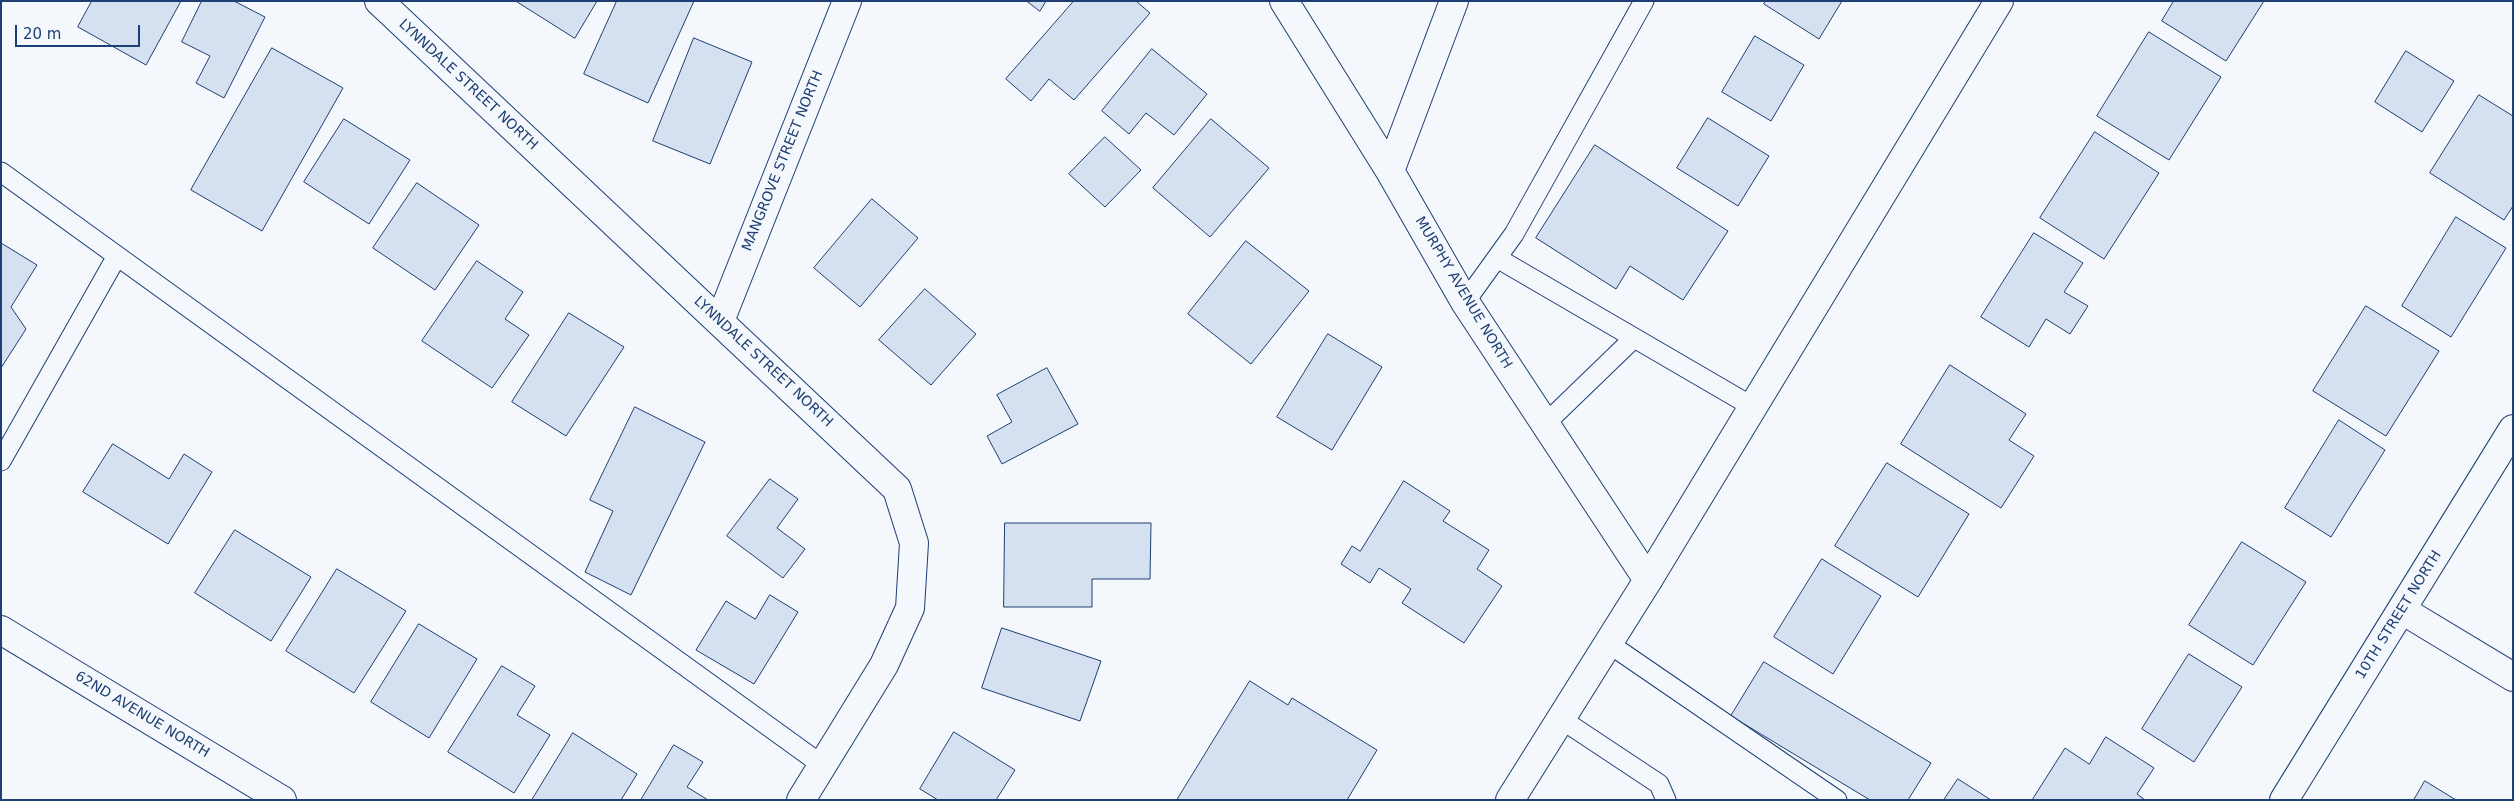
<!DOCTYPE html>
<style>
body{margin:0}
#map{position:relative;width:2514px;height:801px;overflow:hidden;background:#f4f7fb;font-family:"DejaVu Sans",sans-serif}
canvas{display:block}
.frame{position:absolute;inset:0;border:2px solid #1d3f73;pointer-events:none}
.scale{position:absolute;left:15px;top:25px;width:125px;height:22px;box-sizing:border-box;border:2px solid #1d3f73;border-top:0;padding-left:6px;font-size:15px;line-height:18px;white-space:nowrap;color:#1d3f73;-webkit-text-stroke:4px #f4f7fb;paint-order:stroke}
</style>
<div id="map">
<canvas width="2514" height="801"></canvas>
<div class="frame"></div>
<div class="scale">20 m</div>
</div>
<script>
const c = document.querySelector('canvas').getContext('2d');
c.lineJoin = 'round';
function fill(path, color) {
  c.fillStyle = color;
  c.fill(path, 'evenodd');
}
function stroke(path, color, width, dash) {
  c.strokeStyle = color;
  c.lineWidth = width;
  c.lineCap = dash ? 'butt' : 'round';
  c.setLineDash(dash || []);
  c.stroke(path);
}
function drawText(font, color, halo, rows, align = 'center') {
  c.font = font + ' "DejaVu Sans",sans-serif';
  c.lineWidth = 4;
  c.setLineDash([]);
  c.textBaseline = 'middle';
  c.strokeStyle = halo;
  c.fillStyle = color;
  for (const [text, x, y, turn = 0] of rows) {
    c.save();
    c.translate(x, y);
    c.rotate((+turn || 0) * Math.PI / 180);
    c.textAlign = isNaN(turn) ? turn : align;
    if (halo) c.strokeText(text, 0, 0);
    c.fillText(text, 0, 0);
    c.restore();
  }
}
const building = new Path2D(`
 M92,1H181L146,65L78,27Z
 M202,1H234L265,17L224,98L196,83L210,56L182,42Z
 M516,1H597L575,38Z
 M617,1H694L648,103L584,74Z
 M1027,1H1046L1040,11Z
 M1074,1H1136L1150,13L1074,100L1049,79L1031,101L1006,79Z
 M1766,1H1842L1819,39L1764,4Z
 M2174,1H2264L2226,61L2162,21Z
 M2149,32L2221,77L2169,160L2097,116Z
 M1755,36L1804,65L1771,121L1722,92Z
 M694,38L752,62L710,164L653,141Z
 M272,48L343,88L262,231L191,190Z
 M1152,49L1207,94L1174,135L1146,113L1129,134L1102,111Z
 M2406,51L2454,81L2422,132L2375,102Z
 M2479,95L2513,116V206L2504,220L2430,173Z
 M1708,118L1769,156L1738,206L1677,168Z
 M344,119L410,160L369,224L304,182Z
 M1211,119L1269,168L1210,237L1153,188Z
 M2095,132L2159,173L2104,259L2040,218Z
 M1105,137L1141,170L1105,207L1069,174Z
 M1595,145L1728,231L1683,300L1630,266L1616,289L1536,238Z
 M417,183L479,225L435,290L373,248Z
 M872,199L918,238L860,307L814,268Z
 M2456,217L2506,248L2451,337L2402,306Z
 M2034,233L2083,263L2064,292L2088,306L2070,334L2046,319L2029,347L1981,317Z
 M1246,241L1309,291L1251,364L1188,314Z
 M1,243L37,265L11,307L26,329L1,368Z
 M477,261L523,292L505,319L529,335L492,388L422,341Z
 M925,289L976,334L931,385L879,340Z
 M2366,306L2439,351L2386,436L2313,391Z
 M569,313L624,347L566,436L512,402Z
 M1328,334L1382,367L1332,450L1277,417Z
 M1950,365L2026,414L2009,440L2034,456L2001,508L1901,444Z
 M1047,368L1078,424L1002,464L987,436L1012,422L997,395Z
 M635,407L705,442L631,595L585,572L613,511L590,500Z
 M2339,420L2385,450L2331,537L2285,508Z
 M113,444L169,479L184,454L212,472L168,544L83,492Z
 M1887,463L1969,514L1918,597L1835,546Z
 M770,479L798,499L777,528L805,549L783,578L727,536Z
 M1404,481L1450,511L1443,521L1489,550L1477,569L1502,586L1464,643L1402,603L1411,589L1379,568L1370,583L1341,564L1352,546L1360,551Z
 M1005,523H1151L1150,579H1092V607H1004Z
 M235,530L311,577L271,641L195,593Z
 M2242,542L2306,582L2253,665L2189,625Z
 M1822,559L1881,596L1833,674L1774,637Z
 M337,569L406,611L354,693L286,651Z
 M770,595L798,612L754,684L696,650L726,601L755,619Z
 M419,624L477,659L429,738L371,702Z
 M1002,628L1101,661L1080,721L982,688Z
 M2189,654L2242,687L2194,762L2142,729Z
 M1764,662L1931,763L1908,800H1870L1731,716Z
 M502,666L535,686L517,715L550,735L514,793L448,752Z
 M1250,681L1288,705L1292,698L1377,750L1347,800H1177Z
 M954,732L1015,770L996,800H938L920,789Z
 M573,733L637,774L621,800H532Z
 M2106,737L2154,768L2137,794L2145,800H2032L2065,748L2089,764Z
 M674,745L703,762L687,787L708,800H641Z
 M1958,779L1991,800H1944Z
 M2425,781L2456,800H2414Z`);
fill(building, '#d5e0f0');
stroke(building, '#1d3f73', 1);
const service = new Path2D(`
 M1,172L822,765
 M1497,258L1753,407
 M1465,302L1514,234L1644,1
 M1545,424L1634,338
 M1,461L117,256
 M1608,643L1837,800
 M1561,719L1659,784L1666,800`);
const minor = new Path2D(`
 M379,1L897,489L914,543L910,608L884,665L801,800
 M1284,1L1390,171L1465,302L1648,580
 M1390,171L1454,1
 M720,321L847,1
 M2402,610L2513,677
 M2284,800L2513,429`);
const tertiary = new Path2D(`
 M1,630L282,800`);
const secondary = new Path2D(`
 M1510,800L1648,580L1999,1`);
stroke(service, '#1d3f73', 21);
stroke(minor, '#1d3f73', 30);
stroke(tertiary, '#1d3f73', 30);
stroke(secondary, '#1d3f73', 30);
stroke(service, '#f4f7fb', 19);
stroke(minor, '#f4f7fb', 28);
stroke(tertiary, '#f4f7fb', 28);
stroke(secondary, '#f4f7fb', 28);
drawText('14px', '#1d3f73', '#f4f7fb', [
 ["LYNNDALE STREET NORTH",468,85,43],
 ["MANGROVE STREET NORTH",783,161,-68],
 ["MURPHY AVENUE NORTH",1463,293,59],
 ["LYNNDALE STREET NORTH",763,362,43],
 ["10TH STREET NORTH",2399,615,-58],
 ["62ND AVENUE NORTH",142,715,31]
]);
</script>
